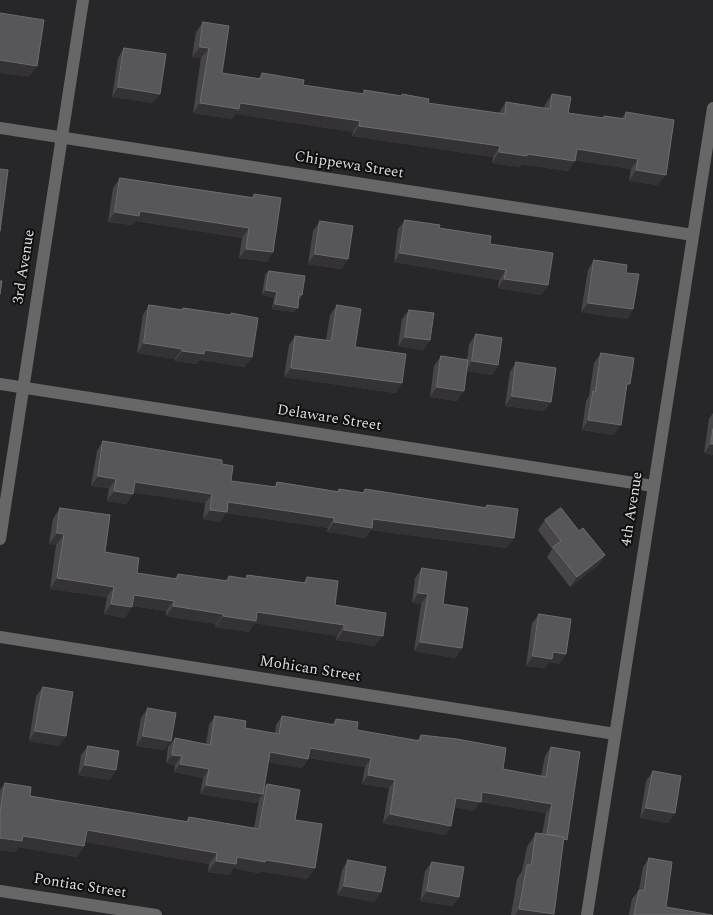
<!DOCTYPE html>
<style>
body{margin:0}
canvas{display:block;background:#272628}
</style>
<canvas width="713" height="915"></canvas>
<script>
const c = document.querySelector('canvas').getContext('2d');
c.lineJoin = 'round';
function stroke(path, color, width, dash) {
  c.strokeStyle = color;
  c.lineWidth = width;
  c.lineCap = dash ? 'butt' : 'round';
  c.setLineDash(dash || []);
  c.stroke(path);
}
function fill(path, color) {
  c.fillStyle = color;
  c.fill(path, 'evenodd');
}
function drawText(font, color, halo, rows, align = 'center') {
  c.font = font + ' Spectral,serif';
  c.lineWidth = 4;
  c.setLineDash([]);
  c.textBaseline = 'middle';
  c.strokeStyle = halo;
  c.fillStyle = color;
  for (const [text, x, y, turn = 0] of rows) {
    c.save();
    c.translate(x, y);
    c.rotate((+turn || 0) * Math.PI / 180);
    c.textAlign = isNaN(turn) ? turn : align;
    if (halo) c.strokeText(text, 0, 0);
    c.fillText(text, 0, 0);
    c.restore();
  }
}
stroke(new Path2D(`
 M0,128L693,235
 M0,384L653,486
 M0,539L83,0
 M0,637L615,734
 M0,891L156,915
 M587,915L713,108`), '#686768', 12);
fill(new Path2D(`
 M203,22L222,73L258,79L262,73L303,85L362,94L364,90L402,96V94L428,103L499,113L506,102L544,108L545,105L552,94L568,113L602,118L604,116L622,118L626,112L658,185L629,181L631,169L575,160L568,171L521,164L520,167L492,163L493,157L352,136L353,132L236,114L232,119L193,113L201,58L192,57L196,32Z
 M124,48L153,103L112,97L118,58Z
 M120,178L252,197L254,194L267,262L239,258L242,238L136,221L132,225L108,222L113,188Z
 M405,220L439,228L490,244L548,285L541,295L498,288L499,280L394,262L398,229Z
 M320,221L348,259L341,269L308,264L313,231Z
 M594,260L626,273L633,309L627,319L581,312L588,270Z
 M269,271L302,295L299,300L294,312L272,309L274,297L262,295L265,275Z
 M149,305L182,310L183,308L230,315L231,313L245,367L200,360L197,364L175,361V359L137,353L143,315Z
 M337,305L355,347L402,383L395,393L284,377L289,345L295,336L326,340L330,315Z
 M409,310L430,340L423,350L398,346L402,319Z
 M476,334L498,365L492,375L467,371L457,401L430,397L434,366L441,356L467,360L469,344Z
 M601,353L614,435L582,430L586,401L589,396L594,363Z
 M516,362L551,402L544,411L505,406L510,372Z
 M713,413V455L704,453L709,419Z
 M103,441L222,464L231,481L274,487L277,482L337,491L339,489L362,493L365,489L485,507L487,505L507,548L371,530L365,538L327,532L328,528L226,513L220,522L203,519L205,503L133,492V494L126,504L107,501L109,488L91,486L97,451Z
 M60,508L105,552L137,573L174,579L178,574L225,581L229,576L245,578L247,575L303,583L307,577L375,646L336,640L337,636L254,623L249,632L215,627L216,624L166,616V611L132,606L125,618L104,614L107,597L50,589L56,545L49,544L53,519Z
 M545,520L579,531L605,555L598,565L570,587L547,557L552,549L538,530Z
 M422,568L443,604L462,648L455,658L414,651L421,604L412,603L415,578Z
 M539,614L566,654L559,664L549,662L545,668L526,666L532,623Z
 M43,687L66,736L59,746L29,741L36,696Z
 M148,708L171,741L164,750L136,746L141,718Z
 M215,716L245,728L275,733L276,725L282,716L332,724L336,719L357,730L417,740L421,735L503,769L541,776L545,756L551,747L563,845L554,914L511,915L517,879L522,871L527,847L536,833L542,834L546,813L480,802L474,811L455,807L451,826L445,835L383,823L389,788L362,784L365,767L309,758L302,768L268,762L263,789L267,784L295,820L307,879L259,871L258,873L233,868L229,875L208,872L209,864L85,842L84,846L77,857L18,847L15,852L0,850V790L5,783L30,796L186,821L189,817L254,828L259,800L256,803L200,794L203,778L174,772L175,765L166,763L168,747L175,738L206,744L209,725Z
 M88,746L110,780L78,775L81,755Z
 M653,771L675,813L668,823L640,818L646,781Z
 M649,858L666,907L712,915H629L632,899L639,890L643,867Z
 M348,860L375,902L337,895L342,870Z
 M432,862L459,897L452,906L420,901L425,871Z`), '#474548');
fill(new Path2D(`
 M200,47L209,48L201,58L192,57Z
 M0,60L37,66L29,77L0,73Z
 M118,87L160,94L153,103L112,97Z
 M200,103H240L360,121L353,132L236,114L232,119L193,113Z
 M359,126L500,146L493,157L352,136Z
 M577,149L638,159L631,169L570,160Z
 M499,152L527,154L575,161L568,171L521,164L520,167L492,163Z
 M636,170L666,175L658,185L629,181Z
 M140,211L249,228L242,238L136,221L132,225L108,222L115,212Z
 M246,249L273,252L267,262L239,258Z
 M400,253L506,270L499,280L394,262Z
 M315,254L348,259L341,269L308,264Z
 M504,279L548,285L541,295L498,288Z
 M266,290L277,292L274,297L262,295Z
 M588,303L633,309L627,319L581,312Z
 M275,304L298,308L294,312L272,309Z
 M405,337L430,340L423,350L398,346Z
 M144,343L182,349L175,359L137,353Z
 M205,350L252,357L245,367L200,360L197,364L175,361L182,351Z
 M472,361L498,365L492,375L466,371Z
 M291,368L402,383L395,393L284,377Z
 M437,387L464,391L457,401L430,397Z
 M512,396L551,402L544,411L505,406Z
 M588,420L621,425L614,435L582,430Z
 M711,444H713V455L704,453Z
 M98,476L116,479L109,488L91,486Z
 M135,482L212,494L205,503L128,492Z
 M114,491L133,494L126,504L107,501Z
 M228,502L334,518L328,528L226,513L220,522L203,519L210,510Z
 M373,519L514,538L507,548L371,530L365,538L327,532L334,522Z
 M57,533L64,534L56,545L49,544Z
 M605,555L598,565L570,587L577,577Z
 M57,578L114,587L107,597L50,589Z
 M418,593L428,594L421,604L412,603Z
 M134,595L174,601L166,611L126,605Z
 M111,604L132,607L125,618L104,614Z
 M173,606L223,614L216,624L166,616Z
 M257,612L344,625L337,636L254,623L249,632L215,627L223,616Z
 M344,630L383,636L375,646L336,640Z
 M420,642L462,648L455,658L414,651Z
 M553,652L566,654L559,664L549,662L545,668L526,666L533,656Z
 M35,731L66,736L59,746L29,741Z
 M143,736L171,741L164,750L136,746Z
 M310,748L371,758L365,767L304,757Z
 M270,752L308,759L302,768L263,761Z
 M172,755L182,756L175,765L166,763Z
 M180,764L209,769L203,778L174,772Z
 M85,765L116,770L110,780L78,775Z
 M368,775L395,780L389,788L362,784Z
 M206,785L263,794L256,803L200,794Z
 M482,792L552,804L546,813L480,802L474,811L450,807L456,798Z
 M646,808L675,813L668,823L640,818Z
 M390,814L451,826L445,835L383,823Z
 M87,830L217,853L209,864L79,841Z
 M23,836L84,846L77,857L18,847L15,852L0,850V838Z
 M237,857L266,860L315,868L307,879L259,871L258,873L233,868L229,875L208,872L216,861Z
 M344,886L381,892L375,902L337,895Z
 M427,891L459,897L452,906L420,901Z
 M519,909L554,914L515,915Z`), '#343235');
const building = new Path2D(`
 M0,13L44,20L37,66L0,60Z
 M203,22L229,26L222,73L261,79L262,73L304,80L303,85L364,94V90L402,96V94L429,99L428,103L505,114L506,102L550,109L552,94L571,97L568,113L604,118V116L625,119L626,112L674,120L666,175L636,170L638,159L577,149L575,161L527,154V156L499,152L500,146L359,126L360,121L240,103L239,109L200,103L209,48L200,47Z
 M124,48L166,54L160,94L118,87Z
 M0,169L8,170L0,231Z
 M120,178L254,198V194L281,198L273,252L246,249L249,228L140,211L139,216L115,212Z
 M405,220L440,225L439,228L491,236L490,244L553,253L548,285L504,279L506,270L400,253Z
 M320,221L353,226L348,259L315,254Z
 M594,260L627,265L626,273L639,274L633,309L588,303Z
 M269,271L305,276L302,295L299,294L298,308L275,304L277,292L266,290Z
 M0,281H2L0,294Z
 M149,305L183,310V308L231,315V313L258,318L252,357L205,350L204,354L182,351V349L144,343Z
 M337,305L361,309L355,347L406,354L402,383L291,368L295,336L331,341Z
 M409,310L434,313L430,340L405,337Z
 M476,334L502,338L498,365L472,361Z
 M601,353L634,358L630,384H627L621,425L588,420L593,391L595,392Z
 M441,356L468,360L464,391L437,387Z
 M516,362L556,368L551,402L512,396Z
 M713,429V444H711Z
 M103,441L222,460V464L233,466L231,481L276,487L277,482L339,492V489L364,493L365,489L486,508L487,505L518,509L514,538L373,519L372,528L334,522V518L228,502L227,512L210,510L212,494L135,482L133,494L114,491L116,479L98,476Z
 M60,508L110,515L105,552L139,558L137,573L177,579L178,574L228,581L229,576L247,579V575L306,583L307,577L338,581L335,605L386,613L383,636L344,630V625L257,612L256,621L223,616V614L173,606L174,601L134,595L132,607L111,604L114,587L57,578L64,534L57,533Z
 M561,508L579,531L583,528L605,555L577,577L553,547L561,541L545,520Z
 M422,568L447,572L443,604L468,608L462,648L420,642L428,594L418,593Z
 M539,614L571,619L566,654L553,652L552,659L533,656Z
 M43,687L73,692L66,736L35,731Z
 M148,708L176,713L171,741L143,736Z
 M215,716L246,721L245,728L279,734L282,716L335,725L336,719L358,722L357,730L420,741L421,735L457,739L506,748L503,769L546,777L551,747L580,752L567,840L564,839V837L547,834L552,804L482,792L481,802L456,798L451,826L390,814L395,780L368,775L371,758L310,748L308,759L270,752L263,794L206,785L209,769L180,764L182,756L172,755L175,738L210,745Z
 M88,746L119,751L116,770L85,765Z
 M653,771L681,776L675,813L646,808Z
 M5,783L31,787L30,796L188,822L189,817L259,829L267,784L300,790L295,820L322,824L315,868L266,860L265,862L237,857L236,864L216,861L217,853L87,830L84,846L23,836L22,841L0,838V813Z
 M536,833L564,837L554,914L519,909L527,865H531Z
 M649,858L672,862L666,907L712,915H634L639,890L644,891Z
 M348,860L386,867L381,892L344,886Z
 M432,862L464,867L459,897L427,891Z`);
fill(building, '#575658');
stroke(building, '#6c6b6d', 1);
drawText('15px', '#dddcde', '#100f10', [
 ["Chippewa Street",349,166,9],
 ["3rd Avenue",25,267,-81],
 ["Delaware Street",329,419,9],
 ["4th Avenue",633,509,-81],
 ["Mohican Street",310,670,9],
 ["Pontiac Street",80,887,9]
]);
</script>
